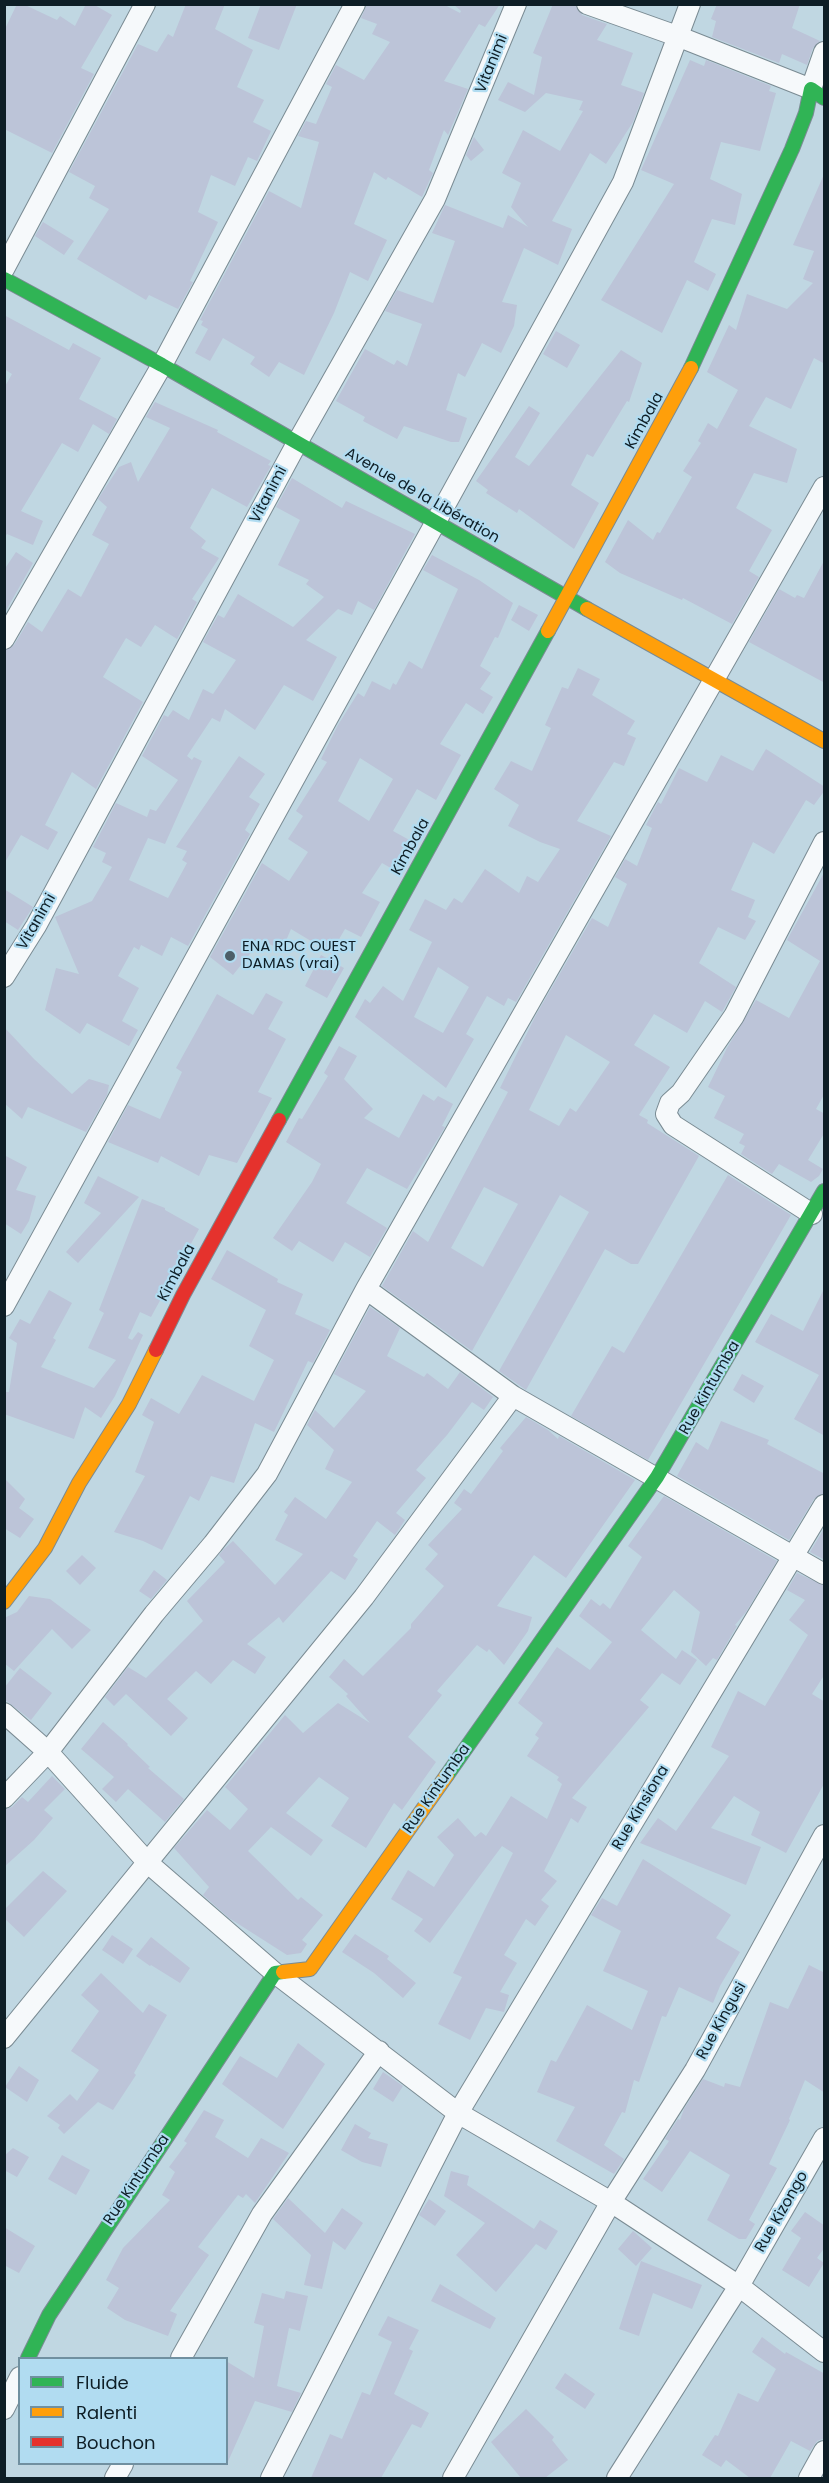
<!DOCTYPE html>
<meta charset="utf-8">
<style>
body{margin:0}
#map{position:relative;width:829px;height:2483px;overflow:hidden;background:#c0d7e2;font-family:Poppins,sans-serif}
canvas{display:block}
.frame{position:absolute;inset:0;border:6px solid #0e1e26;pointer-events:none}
.legend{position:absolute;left:18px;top:2357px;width:210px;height:108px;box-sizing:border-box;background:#b1dcf1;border:2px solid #7090a0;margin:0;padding:8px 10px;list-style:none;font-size:18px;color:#0e1e26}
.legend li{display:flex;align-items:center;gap:12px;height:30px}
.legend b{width:30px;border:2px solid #7090a0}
</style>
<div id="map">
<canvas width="829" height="2483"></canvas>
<div class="frame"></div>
<ul class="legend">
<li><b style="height:8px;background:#30b455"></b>Fluide</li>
<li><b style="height:8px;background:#ff9f0a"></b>Ralenti</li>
<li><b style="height:8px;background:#e5322d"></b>Bouchon</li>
</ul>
</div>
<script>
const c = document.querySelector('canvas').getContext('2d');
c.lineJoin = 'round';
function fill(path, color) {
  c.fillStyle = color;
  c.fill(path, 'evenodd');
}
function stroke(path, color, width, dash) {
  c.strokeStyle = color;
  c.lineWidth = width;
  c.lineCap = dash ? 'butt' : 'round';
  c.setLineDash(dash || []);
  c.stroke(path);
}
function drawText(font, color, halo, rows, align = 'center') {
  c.font = font + ' Poppins,sans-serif';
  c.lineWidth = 4.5;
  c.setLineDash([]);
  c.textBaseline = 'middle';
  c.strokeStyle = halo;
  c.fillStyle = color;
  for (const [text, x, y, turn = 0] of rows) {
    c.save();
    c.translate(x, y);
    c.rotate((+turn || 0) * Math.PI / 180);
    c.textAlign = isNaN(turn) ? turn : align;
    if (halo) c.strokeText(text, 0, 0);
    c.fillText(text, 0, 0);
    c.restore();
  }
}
fill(new Path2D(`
 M17,4H23L57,20L60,16L75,26L86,4H93L112,15L81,68L94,74L52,153L4,129V31Z
 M186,4H225L215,29L253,50L237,87L264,100L253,122L271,131L257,161L248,157L235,186L211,175L198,212L218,222L190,281L193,282L178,309L149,295L146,300L77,259L109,209L89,198L95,186L69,172L138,44L157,52L168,34L173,37Z
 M261,4H297L279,50L248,38Z
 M367,4H443L460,13L461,11L453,4H500L485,27L479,24L444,81L468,89L448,135L444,130L429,170L433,173L422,197L388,177L386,180L374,172L354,224L387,240L368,281L350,272L334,313L304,375L279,362L269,377L250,364L255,357L223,338L210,361L195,353L208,329L201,325L203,321L200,320L269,191L301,208L319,142L298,136L306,121L316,124L332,87L326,84L336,65L364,80L390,42L372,34L377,24L361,18Z
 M553,4L575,5L582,15L607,24L597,40L633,53L621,85L644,93L633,122L606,164L590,153L552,221L572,229L558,265L524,248L502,302L517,305L514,326L501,353L482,343L465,377L458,373L446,410L467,418L459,442H451L404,426L397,439L363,421L365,417L336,401L365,349L394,365L397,360L407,366L422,324L385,311L397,290L433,303L455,241L432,233L445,205L503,228L508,215L528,227L511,207L521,183L502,173L523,130L560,151L583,111L579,110L583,101L546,93L525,112L498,100L508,82L534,95L542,57L533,53Z
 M717,4H800L792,28L820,41L813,48L807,65L782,54L779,63L712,37L716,21L711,19Z
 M690,60L704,66L706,60L771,86L769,91L776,93L760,151L721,142L710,179L742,194L735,225L712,219L694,262L716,274L708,291L687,280L662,333L601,300L674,184L641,170Z
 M474,137L484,150L471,161L466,155Z
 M825,172V364L814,358L791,409L766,397L749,426L797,449L787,483L754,473L736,508L772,530L749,571L759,577L732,624L683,598L682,600L620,573L605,562L628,520L653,540L657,532L660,533L692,477L683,471L701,443L698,441L708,423L717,429L738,390L707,372L729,325L736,330L747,294L787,309L813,283L803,279L814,251L793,245Z
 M43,222L74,241L64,255L35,236Z
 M4,315L69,350L73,343L101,358L79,399L117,419L109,434L93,424L78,452L62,443L21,511L43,521L33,545L7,534L4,538V388L12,374L4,369Z
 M556,331L580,345L567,368L543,354Z
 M621,350L642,363L629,402L627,401L593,457L587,454L571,485L599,503L574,549L519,509L517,513L486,493L488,490L476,481L529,406L540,413L515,457L529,466Z
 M155,402L218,430L217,432L271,461L268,465L271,466L247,507L212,488L190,528L206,541L201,548L219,558L192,599L197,602L177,639L155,625L141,647L126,638L103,677L143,702L96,789L72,772L45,825L58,832L48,850L21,835L4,864V651L14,645L28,622L42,632L68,589L81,597L109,544L92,535L107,507L98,499L119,467L131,462L138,482L170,428L146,417Z
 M292,478L342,508L346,501L415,534L374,610L358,601L352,615L338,609L306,640L337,657L313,701L284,685L255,730L225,709L220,722L212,718L187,756L192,760L194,757L202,761L165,844L148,838L129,880L168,898L187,863L182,860L187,851L176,847L239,756L265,774L249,797L260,804L245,830L250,834L188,946L171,937L162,956L141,945L139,950L134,947L118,976L139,988L122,1021L138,1030L129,1046L87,1023L80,1034L45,1010L56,968L79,974L55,917L92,901L112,867L102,862L106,853L93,847L116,803L147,817L150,809L156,811L178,780L142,756L164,715L168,717L173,710L189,720L203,689L213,694L236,660L203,642L218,615L224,618L238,594L293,627L324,597L306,584L309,580L278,565L300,520L276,507Z
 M16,552L33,563L4,614V570Z
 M432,555L479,580L513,603L498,638L495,637L480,666L491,673L480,689L493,697L483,714L466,703L440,744L461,755L436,800L417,789L393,831L413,842L396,871L382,863L362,893L380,902L361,937L345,929L331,953L291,929L282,950L261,940L233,975L210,957L262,863L289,881L308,852L288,839L303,816L296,811L327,762L321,759L338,725L358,693L364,697L372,681L390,690L393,683L396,685L409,661L422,669L458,589L423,570ZM360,758L393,779L369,821L338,801Z
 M825,559V683L749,642L779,589L795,598L797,595L804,598Z
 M519,605L538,615L529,631L511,620Z
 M578,668L600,679L592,695L635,721L627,734L636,738L624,766L614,762L577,821L611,836L516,1002L508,998L504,1006L487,996L466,1034L474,1039L446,1088L355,1017L365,999L370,1003L383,986L403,1001L432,942L409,930L425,899L446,910L454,898L462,903L485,869L519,893L527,876L538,882L560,849L540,842L508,826L519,805L494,789L511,761L532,771L551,728L545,725L562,687L568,689ZM438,967L469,987L443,1033L414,1017Z
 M766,749L825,787V790L814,805L806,800L774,854L753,842L731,890L755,900L748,917L756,921L745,940L718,927L699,963L736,987L722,1012L705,1001L687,1033L654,1014L634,1045L670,1067L639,1115L648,1120L647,1123L699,1156L638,1264H631L605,1249L526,1390L499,1371L589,1212L560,1195L472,1351L382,1286L413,1231L428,1242L508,1092L500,1088L536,1015L592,918L608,927L627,884L615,877L625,859L637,866L652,828L646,825L658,802L661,804L679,768L707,782L721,755L753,771ZM566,1035L610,1062L576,1112L570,1108L559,1126L529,1110ZM484,1187L518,1204L483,1267L451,1248Z
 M825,871V1093L816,1109L825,1114V1132L808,1160L823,1169L819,1176L811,1182L779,1164L772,1174L741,1154L745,1146L739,1143L744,1134L714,1118L725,1096L708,1087L727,1048L756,1000L789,1018L820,961L787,940Z
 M4,889L33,907L18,930L4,921Z
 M321,955L344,968L327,998L305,986Z
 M266,993L283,1002L268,1029L286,1039L258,1092L272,1098L237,1163L209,1155L199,1176L161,1156L158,1163L108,1142L128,1105L160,1119L182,1072L176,1068L217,994L253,1015Z
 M4,1027L34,1059L72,1094L89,1079L109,1085L107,1095L86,1132L28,1107L22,1119L4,1103Z
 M339,1046L357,1056L344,1079L373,1109L364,1118L399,1138L423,1094L434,1101L438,1096L453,1104L442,1126L445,1127L407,1189L367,1168L346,1203L387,1228L370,1257L345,1242L333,1262L299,1241L292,1251L273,1238L312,1182L321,1164L286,1142L299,1118L302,1119L328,1076L324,1073Z
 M4,1155L27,1167L16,1190L36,1196L29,1221L21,1234L4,1223Z
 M728,1175L791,1215L648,1460L571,1416L612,1346L624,1353Z
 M98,1176L139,1197L78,1263L66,1252L101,1213L84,1203Z
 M142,1199L165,1208V1210L199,1229L151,1317L140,1312L128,1338L132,1340L138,1332L143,1335L115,1396L101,1418L85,1407L74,1439L4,1414L6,1392H9L17,1343L9,1338L20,1319L30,1324L49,1290L72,1303L53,1338L56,1340L41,1367L94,1388L116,1360L88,1348L104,1313L99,1310Z
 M227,1250L278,1279L277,1282L303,1294L295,1314L330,1330L313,1363L308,1361L274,1432L255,1423L234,1483L211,1476L199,1501L190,1496L162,1550L143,1541L114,1532L145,1476L135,1472L154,1422L142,1415L151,1398L179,1414L202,1375L254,1401L274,1360L249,1346L266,1310L211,1279Z
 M825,1287V1436L794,1419L819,1375L755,1342L771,1314L803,1331Z
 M370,1307L400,1328L387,1356L424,1377L427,1373L448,1389L460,1372L496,1399L493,1397L484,1410L472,1402L447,1435L416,1470L426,1478L396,1513L405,1520L395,1535L377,1521L353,1556L358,1559L345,1580L331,1571L283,1623L279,1617L247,1644L266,1657L255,1674L233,1660L211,1684L196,1671L167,1699L188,1718L171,1736L126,1694L114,1706L105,1697L128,1667L146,1678L203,1621L187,1601L225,1562L219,1555L224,1549L233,1541L275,1585L303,1554L275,1540L288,1515L284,1512L295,1497L326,1519L352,1482L325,1469L334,1450L307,1425L315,1410L334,1428L366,1391L334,1374Z
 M742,1374L764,1386L754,1403L733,1390Z
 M526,1417L548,1430L558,1439L559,1436L635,1480L566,1578L534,1555L497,1606L532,1617L528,1631L504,1665L489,1649L487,1652L477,1645L437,1691L442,1695L408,1737L436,1762L402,1810L394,1803L366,1848L331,1826L349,1798L319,1777L286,1813L323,1840L311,1856L271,1827L248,1851L298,1900L301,1897L323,1915L302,1940L307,1944L301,1953L287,1955L229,1918L203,1895L209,1887L174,1848L207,1810L230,1830L248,1809L225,1787L285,1715L303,1733L338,1703L370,1723L346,1696L348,1694L329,1677L344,1659L363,1676L411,1628V1624L444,1586L425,1569L438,1554L428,1545L462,1509L454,1503L464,1489L471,1494L503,1451L500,1448Z
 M721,1421L769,1440L767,1444L825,1474V1493L814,1499L789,1540L677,1476L696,1442L708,1450Z
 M4,1478L25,1499L19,1508L34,1519L20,1538L4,1528Z
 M664,1496L777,1561L746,1612L735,1625L737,1626L717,1660L713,1658L706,1666L691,1652L700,1612L674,1590L641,1630L676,1659L682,1650L697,1660L680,1685L662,1673L640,1700L649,1707L572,1798L587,1807L578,1823L571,1818L544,1871L557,1881L541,1900L549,1906L535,1926L526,1919L504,1955L517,1963L500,1992L509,1995L504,2012L486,2008L470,2040L438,2024L462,1977L453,1973L513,1853L502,1846L430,1943L414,1931L423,1919L391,1899L408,1870L434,1887L454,1855L437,1837L458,1818L475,1837L481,1832L486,1836L511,1796L547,1819L562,1784L557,1780L559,1777L527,1756L539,1738L535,1735L543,1723L518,1703L557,1647L590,1670L612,1642L579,1616L591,1599L600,1606L603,1603L610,1609L642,1557L628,1546Z
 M825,1527V1560L810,1552Z
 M82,1555L96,1568L80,1585L66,1571Z
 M154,1570L167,1580L151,1599L139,1591Z
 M797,1573L825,1586V1674L812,1694L825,1702V1782L786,1853L751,1835L760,1812L734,1796L711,1828L761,1847L746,1885L640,1843L658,1818L676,1831L729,1756L711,1747L738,1691L765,1706L808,1635L789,1620L805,1600L787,1590Z
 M29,1596L50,1599L91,1630L72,1649L52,1629L14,1671L4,1663V1618L17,1612Z
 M20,1668L52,1693L31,1720L4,1699V1688Z
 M103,1722L128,1744L127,1745L150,1767L148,1768L184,1799L165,1822L128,1789L116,1802L102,1789L114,1777L81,1749Z
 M52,1776L65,1789L44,1810L53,1818L34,1840L4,1867V1810L12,1807L22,1797L28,1802Z
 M643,1859L731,1915L716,1938L740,1952L720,1986L713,2003L679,1987L666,2017L662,2016L639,2082L634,2080L625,2113L622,2112L604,2145L624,2159L614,2174L556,2141L575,2107L537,2092L551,2060L556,2062L587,2005L632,2030L648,1991L603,1971L621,1931L591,1915L602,1898L617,1906Z
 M43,1871L67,1891L24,1937L4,1918V1910Z
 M355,1934L389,1956L387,1959L416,1983L403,1998L374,1973L342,1952Z
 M112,1935L133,1949L123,1964L102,1950Z
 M151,1937L190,1968L180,1983L151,1965L150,1966L136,1956Z
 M809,1965L825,1973V2093L805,2080L789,2119L790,2120L769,2164L777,2168L749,2220L755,2224L746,2239H739L707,2220L730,2175L690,2151L662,2192L643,2179L669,2141L665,2139L678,2119L680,2120L684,2109L703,2079L724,2087L725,2083L740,2087L770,2002L788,2009Z
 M101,1973L143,2013L149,2004L167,2015L134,2073L136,2075L113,2110L98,2102L64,2134L58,2128L60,2125L47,2116L70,2094L77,2101L99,2070L71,2051L99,2011L81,1995Z
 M298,2043L325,2064L283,2129L222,2084L240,2056L277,2078Z
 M19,2066L39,2080L27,2102L5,2087Z
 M383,2072L403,2086L393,2102L373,2089Z
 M204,2110L224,2120L215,2137L248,2158L261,2138L289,2153L255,2203L246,2194L243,2198L238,2195L198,2247L209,2255L170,2311L177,2314L168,2336L125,2320L107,2308L119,2288L106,2280L123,2248L170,2200L162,2195L175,2172L169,2167L187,2143L184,2141Z
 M355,2124L371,2133L368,2138L388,2144L381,2167L362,2162L341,2150Z
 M13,2148L29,2157L17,2177L4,2170V2156Z
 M62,2155L90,2170L76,2195L48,2179Z
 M451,2171L469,2176L467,2185L534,2229L540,2220L558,2231L546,2250L536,2244L496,2292L456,2255L485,2223L444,2196Z
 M288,2198L325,2233L342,2208L363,2223L345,2250L333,2241L322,2289L304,2285L311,2255L273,2219Z
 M429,2199L446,2211L435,2226L419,2215Z
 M805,2212L825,2226V2247L817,2258L824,2263L809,2287L782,2270L801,2238L791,2231Z
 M4,2227L35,2246L19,2273L4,2265Z
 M633,2231L652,2248L636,2266L618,2249Z
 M641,2261L702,2285L692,2309L653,2293L639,2336L619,2329Z
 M440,2284L496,2318L490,2329L431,2301Z
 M286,2291L308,2296L300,2331L289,2328L277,2386L301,2393L292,2412L255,2401L226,2466V2361L254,2378L264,2326L254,2323L262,2293L284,2299Z
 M388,2316L419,2330L409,2349L413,2351L394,2394L429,2413L421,2428L412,2424L381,2478H311L330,2434L342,2439L362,2392L370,2395L392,2342L378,2335Z
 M762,2337L785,2354L786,2352L825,2374V2438L817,2441L810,2451L791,2441L770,2478H750L726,2460L721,2467L702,2455L715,2435L718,2436L738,2393L758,2402L776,2369L752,2352Z
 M565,2373L595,2394L585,2409L555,2388Z
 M526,2409L554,2437L552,2440L568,2460L545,2478H521L491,2442Z`), '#bcc4d8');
const street = new Path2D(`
 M587,4L677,36L811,89L824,52
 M4,269L145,4
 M4,639L162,365L355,4
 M4,977L36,926L297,443L435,199L516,4
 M812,1214L673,1125L666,1114L670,1103L681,1093L734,1016L824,842
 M366,1289L513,1396L824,1574
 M4,1306L623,182L690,4
 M4,1713L48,1752L148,1863L275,1973L458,2113L611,2202L739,2286L824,2352
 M4,1798L48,1752L154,1614L213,1544L267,1474L366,1289L824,487
 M4,2038L364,1597L513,1396
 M181,2358L262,2214L379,2051
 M4,2409L20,2377
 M115,2478L123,2464
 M271,2478L458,2113L824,1505
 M453,2478L611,2202L695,2070L824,1835
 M617,2478L739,2286L824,2138
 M809,2478L824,2451`);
const fast = new Path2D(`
 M4,279L162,365L587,609
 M691,368L792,149L806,113L811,89L824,98
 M279,1120L548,631
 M447,1775L657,1477L824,1191
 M28,2358L49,2315L275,1973L283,1972`);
const slow = new Path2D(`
 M587,609L824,741
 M548,631L691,368
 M4,1602L45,1548L79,1483L129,1404L156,1350
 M283,1972L310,1969L447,1775`);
const jam = new Path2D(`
 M156,1350L183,1295L279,1120`);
stroke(street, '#7a8b93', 22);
stroke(fast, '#7a8b93', 16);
stroke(slow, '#7a8b93', 16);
stroke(jam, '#7a8b93', 16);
stroke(street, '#f6f9fb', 20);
stroke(fast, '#30b455', 14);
stroke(slow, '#ff9f0a', 14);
stroke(jam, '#e5322d', 14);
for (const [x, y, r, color] of [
 [230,956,6,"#4c5f68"]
]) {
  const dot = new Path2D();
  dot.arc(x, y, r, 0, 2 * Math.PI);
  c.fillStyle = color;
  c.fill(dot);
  stroke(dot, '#b1dcf1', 2);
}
drawText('15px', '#0e1e26', '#b1dcf1', [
 ["Vitanimi",492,64,-68],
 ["Kimbala",645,421,-61],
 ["Vitanimi",269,495,-62],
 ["Avenue de la Libération",422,496,30],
 ["Kimbala",411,847,-61],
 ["Vitanimi",37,922,-60],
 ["Kimbala",177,1273,-62],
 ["Rue Kintumba",710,1388,-60],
 ["Rue Kintumba",437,1789,-55],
 ["Rue Kinsiona",641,1808,-59],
 ["Rue Kingusi",722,2021,-61],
 ["Rue Kintumba",137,2180,-56],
 ["Rue Kizongo",782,2212,-60]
]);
drawText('15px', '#0e1e26', '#b1dcf1', [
 ["ENA RDC OUEST",242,947],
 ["DAMAS (vrai)",242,964]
], 'left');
</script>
